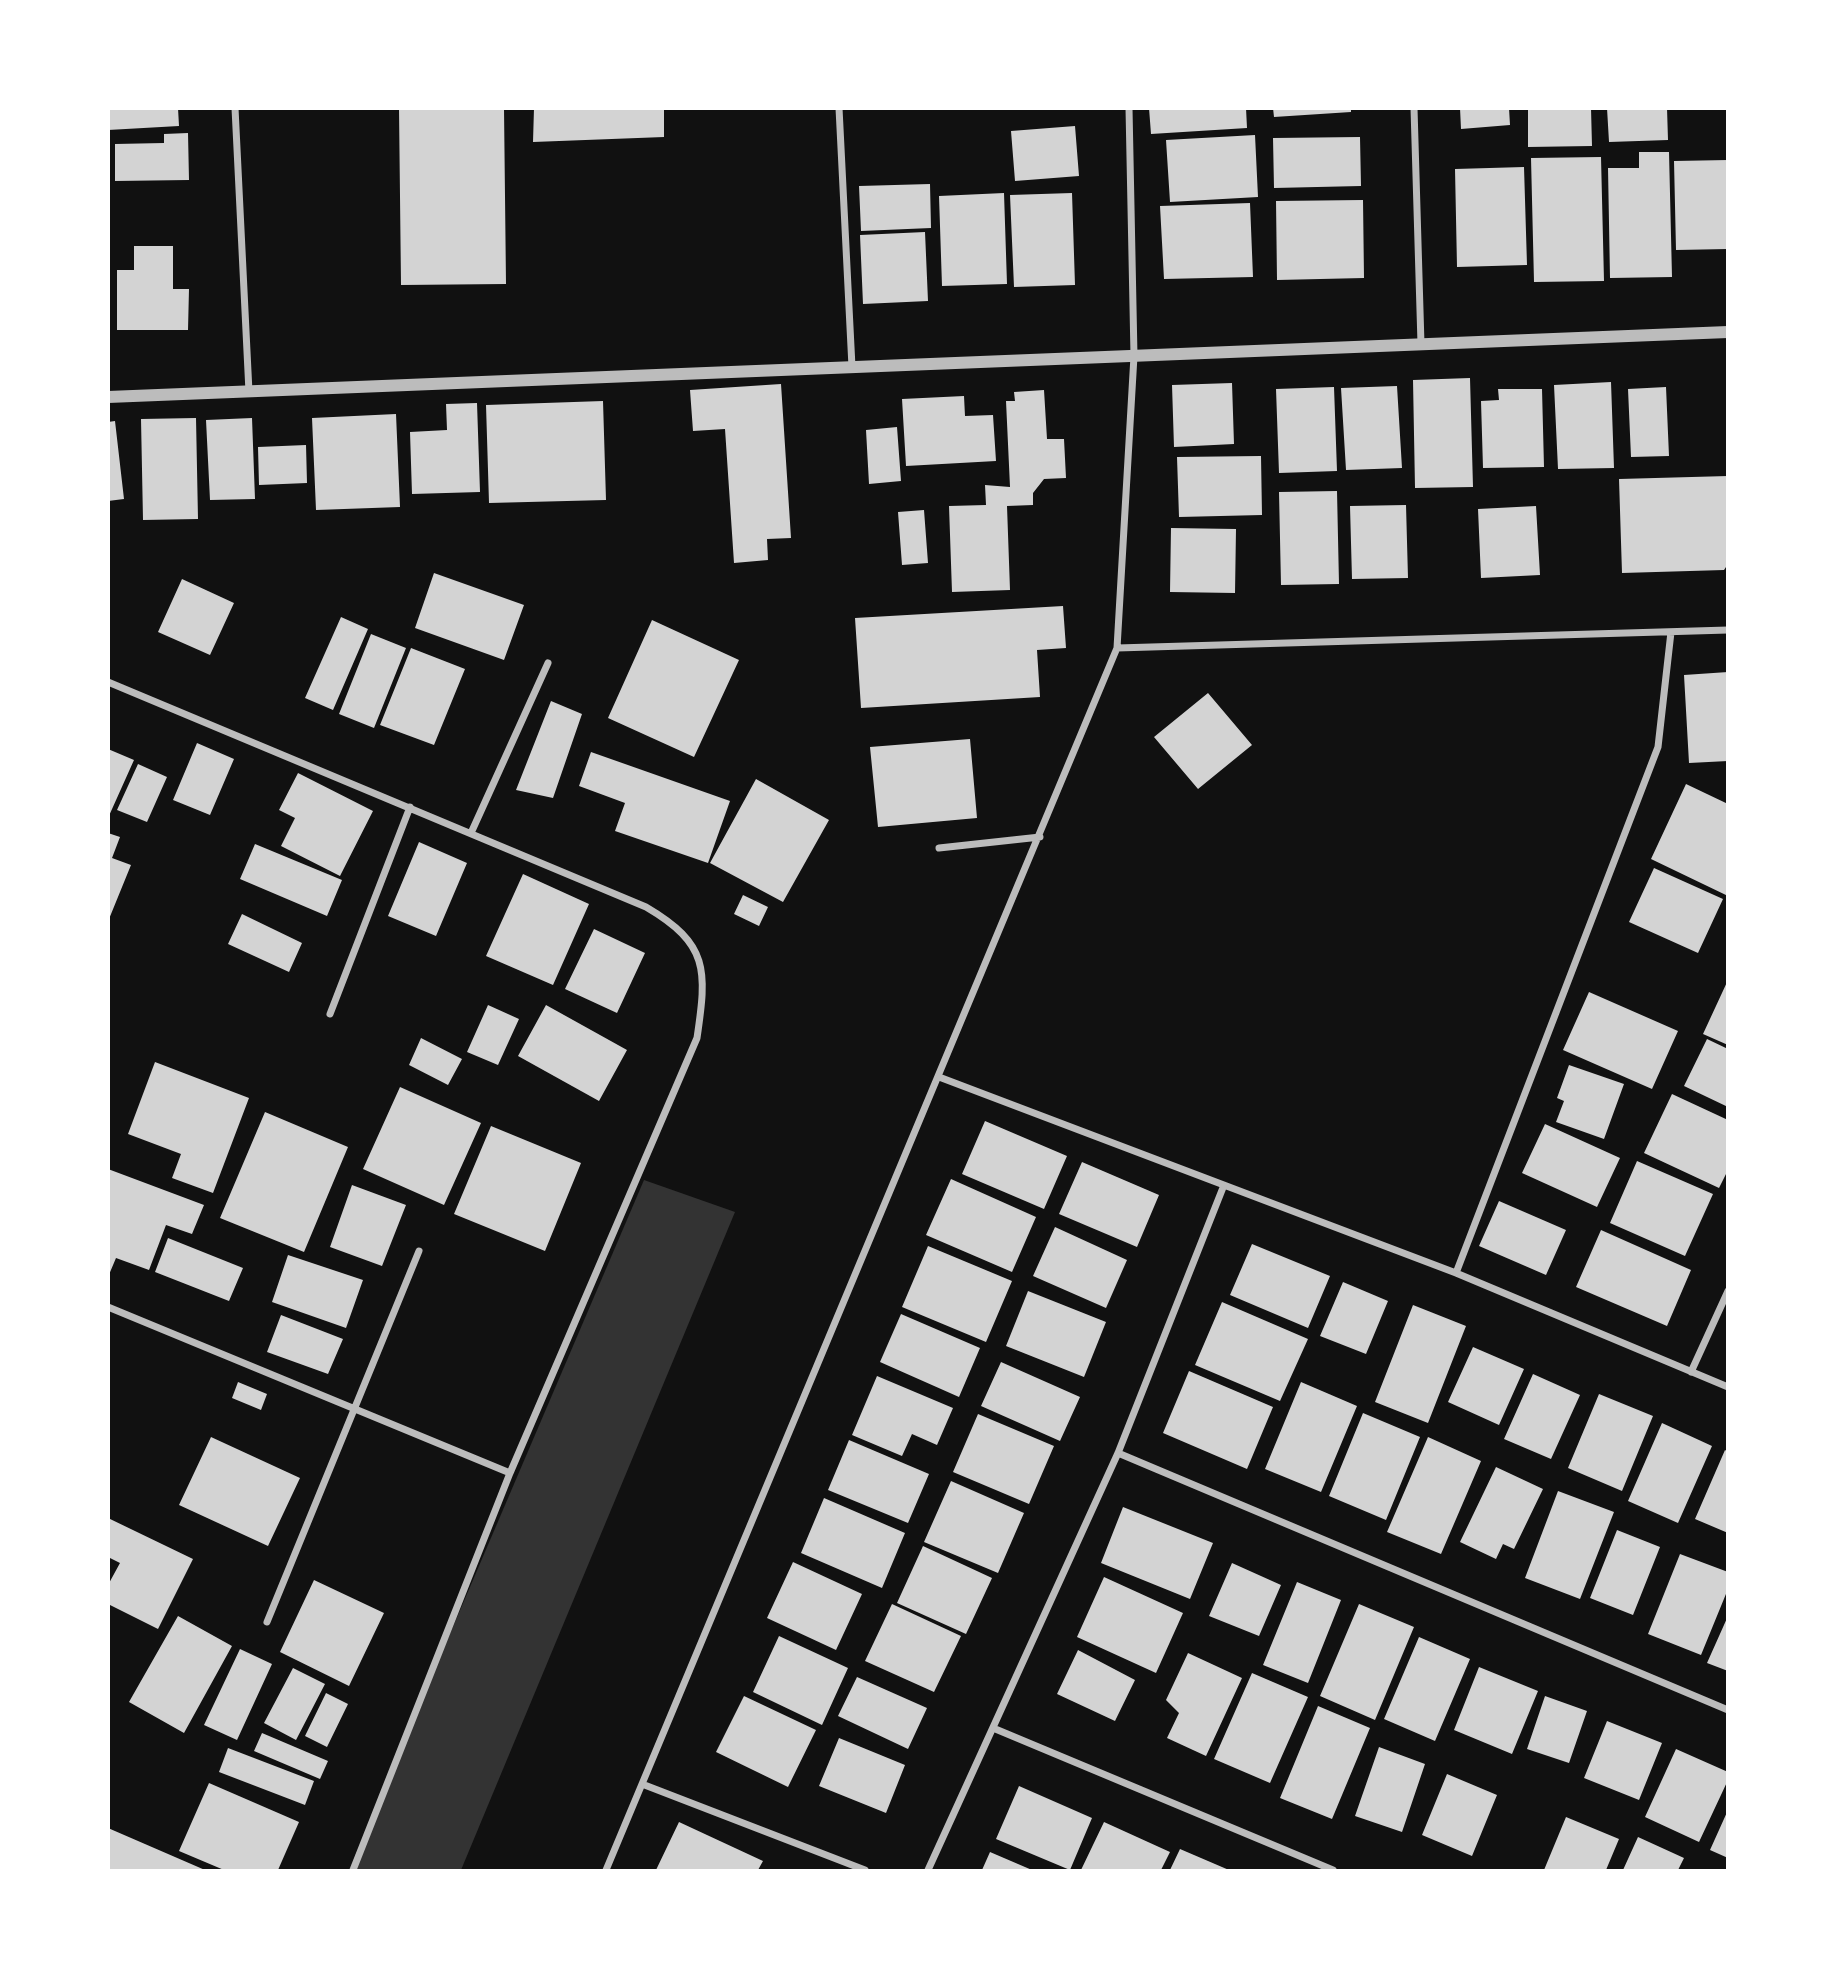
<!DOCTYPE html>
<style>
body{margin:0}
#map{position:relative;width:1836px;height:1979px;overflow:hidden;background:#111;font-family:"Fira Sans Condensed",sans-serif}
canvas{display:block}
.frame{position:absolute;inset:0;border:110px solid #fff;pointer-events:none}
</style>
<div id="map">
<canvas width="1836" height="1979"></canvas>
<div class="frame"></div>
</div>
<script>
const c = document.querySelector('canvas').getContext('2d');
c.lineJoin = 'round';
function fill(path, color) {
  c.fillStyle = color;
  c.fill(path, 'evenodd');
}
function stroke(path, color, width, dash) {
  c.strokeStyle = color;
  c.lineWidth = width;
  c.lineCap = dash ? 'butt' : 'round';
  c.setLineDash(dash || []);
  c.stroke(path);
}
fill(new Path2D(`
 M644,1180L735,1212L461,1870H349Z`), '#333');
fill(new Path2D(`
 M108,108H178L179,126L108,130Z
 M399,108H504L506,284L401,285Z
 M534,108H664V137L533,142Z
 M1149,108H1246L1247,128L1151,134Z
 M1273,108H1351V112L1274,117Z
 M1460,108H1509L1510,125L1461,129Z
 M1528,108H1591L1592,146L1528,147Z
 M1607,108H1667L1668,140L1609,142Z
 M1075,126L1079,176L1015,181L1011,131Z
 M188,133L189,180L115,181V144L164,143V134Z
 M1255,135L1258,197L1170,202L1166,140Z
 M1360,137L1361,186L1274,188L1273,138Z
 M1639,152H1669L1672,277L1610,278L1608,168H1639Z
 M1601,157L1604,281L1534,282L1531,158Z
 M1728,160V249L1676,250L1674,161Z
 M1524,167L1527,265L1457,267L1455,169Z
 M930,184L931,228L861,231L859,186Z
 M1004,193L1007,284L942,286L939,196Z
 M1072,193L1075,285L1014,287L1010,195Z
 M1363,200L1364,278L1277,280L1276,201Z
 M1250,203L1253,277L1164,279L1160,206Z
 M925,232L928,301L863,304L860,235Z
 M134,246H173V289H189L188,330H117V270H134Z
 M1470,378L1473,487L1415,488L1413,380Z
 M1611,382L1614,468L1558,469L1554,385Z
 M1232,383L1234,444L1174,447L1172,385Z
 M781,384L791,538L767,539L768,560L734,563L725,429L693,431L690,390Z
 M1397,386L1402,468L1346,470L1341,388Z
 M1334,387L1337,471L1279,473L1276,389Z
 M1666,387L1669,456L1631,457L1628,389Z
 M1498,389H1542L1544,467L1483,468L1481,401L1499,400Z
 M1044,390L1047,439H1064L1066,478L1044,479L1033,493V505L1007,506L1010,590L952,592L949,506L986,505L985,485L1010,487L1006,401H1015L1014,392Z
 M964,396L965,416L993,415L996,461L906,466L902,399Z
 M603,401L606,500L489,503L486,405Z
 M477,403L480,492L412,494L410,432L447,430L446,404Z
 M396,414L400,507L316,510L312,418Z
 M196,418L198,519L143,520L141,419Z
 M252,418L255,499L210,500L206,420Z
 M115,421L124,499L108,501V422Z
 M897,427L901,481L869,484L866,430Z
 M306,445L307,483L259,485L258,447Z
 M1261,456L1262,515L1179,517L1177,457Z
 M1728,476V564L1724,570L1622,573L1619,479Z
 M1337,491L1339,584L1281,585L1279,492Z
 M1406,505L1408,578L1352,579L1350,506Z
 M1536,506L1540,575L1481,578L1478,509Z
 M924,510L928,563L902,565L898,512Z
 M1171,528L1236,529L1235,593L1170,592Z
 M434,573L524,605L504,660L415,628Z
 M182,579L234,603L210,655L158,632Z
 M1063,606L1066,648L1037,650L1040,697L861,708L855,618Z
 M341,617L368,629L333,710L305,698Z
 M652,620L739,660L694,757L608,718Z
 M371,634L406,648L374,728L339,714Z
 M411,648L465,669L434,745L380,725Z
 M1728,672V761L1689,763L1684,675Z
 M1208,693L1252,745L1198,789L1154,737Z
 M551,701L582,714L553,798L516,790Z
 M970,739L977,818L878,827L870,747Z
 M197,743L234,759L210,815L173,800Z
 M108,749L134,760L108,818Z
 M591,752L730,801L708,863L615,831L625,803L579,786Z
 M138,764L167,777L147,822L117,810Z
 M298,773L373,811L340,876L281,846L295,818L279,810Z
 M756,779L829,820L783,902L710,863Z
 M1686,784L1728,804V896L1651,859Z
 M108,833L120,837L112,858L131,865L109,919Z
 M419,842L467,863L436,936L388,916Z
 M255,844L342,880L327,916L240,879Z
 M1654,868L1723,899L1698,953L1629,922Z
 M523,874L589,904L553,985L486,956Z
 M743,895L768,907L759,926L734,914Z
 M242,914L302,943L289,972L228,944Z
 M594,929L645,953L617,1013L565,989Z
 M1728,980V1045L1703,1034Z
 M1589,992L1678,1031L1652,1089L1563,1050Z
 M488,1005L519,1019L498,1065L467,1052Z
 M546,1005L627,1050L599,1101L518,1056Z
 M421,1038L462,1059L448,1085L409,1065Z
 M1707,1039L1728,1049V1107L1684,1086Z
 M155,1062L249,1098L213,1193L172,1178L181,1154L128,1134Z
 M1569,1065L1624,1084L1604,1139L1556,1122L1564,1101L1557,1098Z
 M400,1087L481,1123L444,1205L363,1169Z
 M1672,1094L1728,1120V1170L1719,1188L1644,1153Z
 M265,1112L348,1147L304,1252L220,1218Z
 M985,1121L1067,1156L1044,1209L962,1174Z
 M1545,1124L1620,1158L1597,1207L1522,1173Z
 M491,1126L581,1163L545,1251L454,1214Z
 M1637,1161L1713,1194L1685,1256L1610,1223Z
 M1082,1162L1159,1195L1137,1247L1059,1214Z
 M108,1169L204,1205L192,1234L166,1225L149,1270L116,1258L108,1277Z
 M951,1179L1036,1217L1012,1272L926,1235Z
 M352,1185L406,1205L382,1266L330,1247Z
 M1499,1201L1566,1230L1546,1275L1479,1246Z
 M1055,1227L1127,1260L1106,1308L1033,1276Z
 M1601,1230L1691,1270L1667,1326L1576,1287Z
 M168,1238L243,1268L229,1301L155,1272Z
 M1252,1244L1330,1276L1308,1328L1230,1295Z
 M928,1246L1012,1281L986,1342L902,1307Z
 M288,1255L363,1280L346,1328L272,1302Z
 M1343,1282L1388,1301L1366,1354L1320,1336Z
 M1028,1291L1106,1322L1084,1377L1006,1346Z
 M1222,1302L1308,1339L1280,1401L1195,1365Z
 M1413,1305L1466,1326L1428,1423L1375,1402Z
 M901,1314L980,1348L959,1397L880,1362Z
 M281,1315L343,1339L328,1374L267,1352Z
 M1473,1347L1524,1369L1499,1425L1448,1402Z
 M1001,1362L1080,1397L1060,1441L981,1406Z
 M1189,1371L1273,1407L1247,1469L1163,1433Z
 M1533,1374L1580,1395L1551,1459L1504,1439Z
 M877,1376L953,1408L937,1445L912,1434L902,1456L852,1435Z
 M238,1382L267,1394L261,1410L232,1398Z
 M1301,1382L1357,1406L1321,1492L1265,1469Z
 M1599,1394L1653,1416L1622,1491L1568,1468Z
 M1363,1413L1420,1437L1386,1520L1329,1496Z
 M978,1414L1054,1446L1029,1504L953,1472Z
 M1662,1423L1712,1446L1678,1523L1628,1501Z
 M211,1437L300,1478L268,1546L179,1505Z
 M1428,1437L1481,1461L1441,1554L1387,1532Z
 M849,1440L929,1474L908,1523L828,1490Z
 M1725,1450L1728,1452V1533L1695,1519Z
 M1496,1467L1543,1489L1514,1549L1503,1544L1496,1559L1460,1542Z
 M951,1481L1024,1513L998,1573L924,1542Z
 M1558,1491L1614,1512L1580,1599L1525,1578Z
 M824,1498L905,1533L882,1588L801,1553Z
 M1123,1507L1213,1543L1190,1599L1101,1563Z
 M108,1518L193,1559L158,1629L108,1604V1585L120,1563L108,1557Z
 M1617,1530L1660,1547L1633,1615L1590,1598Z
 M923,1546L992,1578L966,1634L897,1603Z
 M1680,1554L1728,1572V1589L1701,1655L1648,1634Z
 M793,1562L862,1594L836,1650L767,1618Z
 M1232,1563L1281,1585L1259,1636L1209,1616Z
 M1104,1577L1183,1613L1156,1673L1077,1637Z
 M314,1580L384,1613L349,1686L280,1652Z
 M1297,1582L1341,1600L1308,1683L1263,1665Z
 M892,1604L961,1636L934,1692L865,1661Z
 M1359,1604L1414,1627L1375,1720L1320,1696Z
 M178,1616L232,1646L184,1733L129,1702Z
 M1728,1616V1671L1707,1663Z
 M779,1636L848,1668L822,1725L753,1692Z
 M1419,1637L1470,1659L1435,1741L1384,1719Z
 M240,1649L272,1664L237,1740L204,1725Z
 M1078,1650L1135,1680L1115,1721L1057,1694Z
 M1188,1653L1242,1678L1206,1756L1167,1738L1179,1713L1166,1700Z
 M1479,1667L1538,1691L1512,1754L1454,1730Z
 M293,1668L325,1684L296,1740L264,1723Z
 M1252,1673L1308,1697L1270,1783L1214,1759Z
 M857,1677L927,1708L908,1749L838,1716Z
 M326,1693L348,1704L327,1747L305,1736Z
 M744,1696L816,1730L788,1787L716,1752Z
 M1545,1696L1587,1711L1569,1763L1527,1749Z
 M1318,1706L1370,1728L1332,1819L1280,1798Z
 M1607,1721L1662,1743L1639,1800L1584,1778Z
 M262,1733L328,1761L320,1779L254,1751Z
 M839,1738L905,1765L886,1813L819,1786Z
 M1379,1747L1425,1764L1402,1832L1355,1816Z
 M228,1748L314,1781L305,1805L219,1772Z
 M1676,1749L1728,1772V1780L1699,1842L1645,1817Z
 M1447,1774L1497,1795L1472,1856L1422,1835Z
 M209,1783L299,1822L278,1870H224L179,1851Z
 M1019,1786L1092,1818L1070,1870L996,1839Z
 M1728,1810V1858L1710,1850Z
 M1566,1817L1619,1839L1606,1870H1544Z
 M679,1822L763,1861L758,1870H656Z
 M1104,1822L1170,1852L1161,1870H1081Z
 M108,1828L205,1870H108Z
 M1638,1837L1684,1858L1678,1870H1623Z
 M1180,1849L1229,1870H1170Z
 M990,1852L1032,1870H982Z`), '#d3d3d3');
stroke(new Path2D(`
 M235,108L249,392
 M839,108L852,367
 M1414,108L1421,344
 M1117,648L1728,630
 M108,682L646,907C709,944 707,970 697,1038L510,1473L353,1870
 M471,833L548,663
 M939,848L1040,837
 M330,1014L410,807
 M939,1077L1456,1273L1728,1387
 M1456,1273L1658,747L1671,632
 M108,1307L510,1473
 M1691,1372L1728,1291
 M1118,1453L1728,1710
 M267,1622L419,1251
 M993,1728L1333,1870
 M642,1784L865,1870
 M606,1870L1117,648L1134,356L1129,108
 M928,1870L1118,1453L1224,1185`), '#bcbcbc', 7);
stroke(new Path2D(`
 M108,397L1728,332`), '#bcbcbc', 12);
</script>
